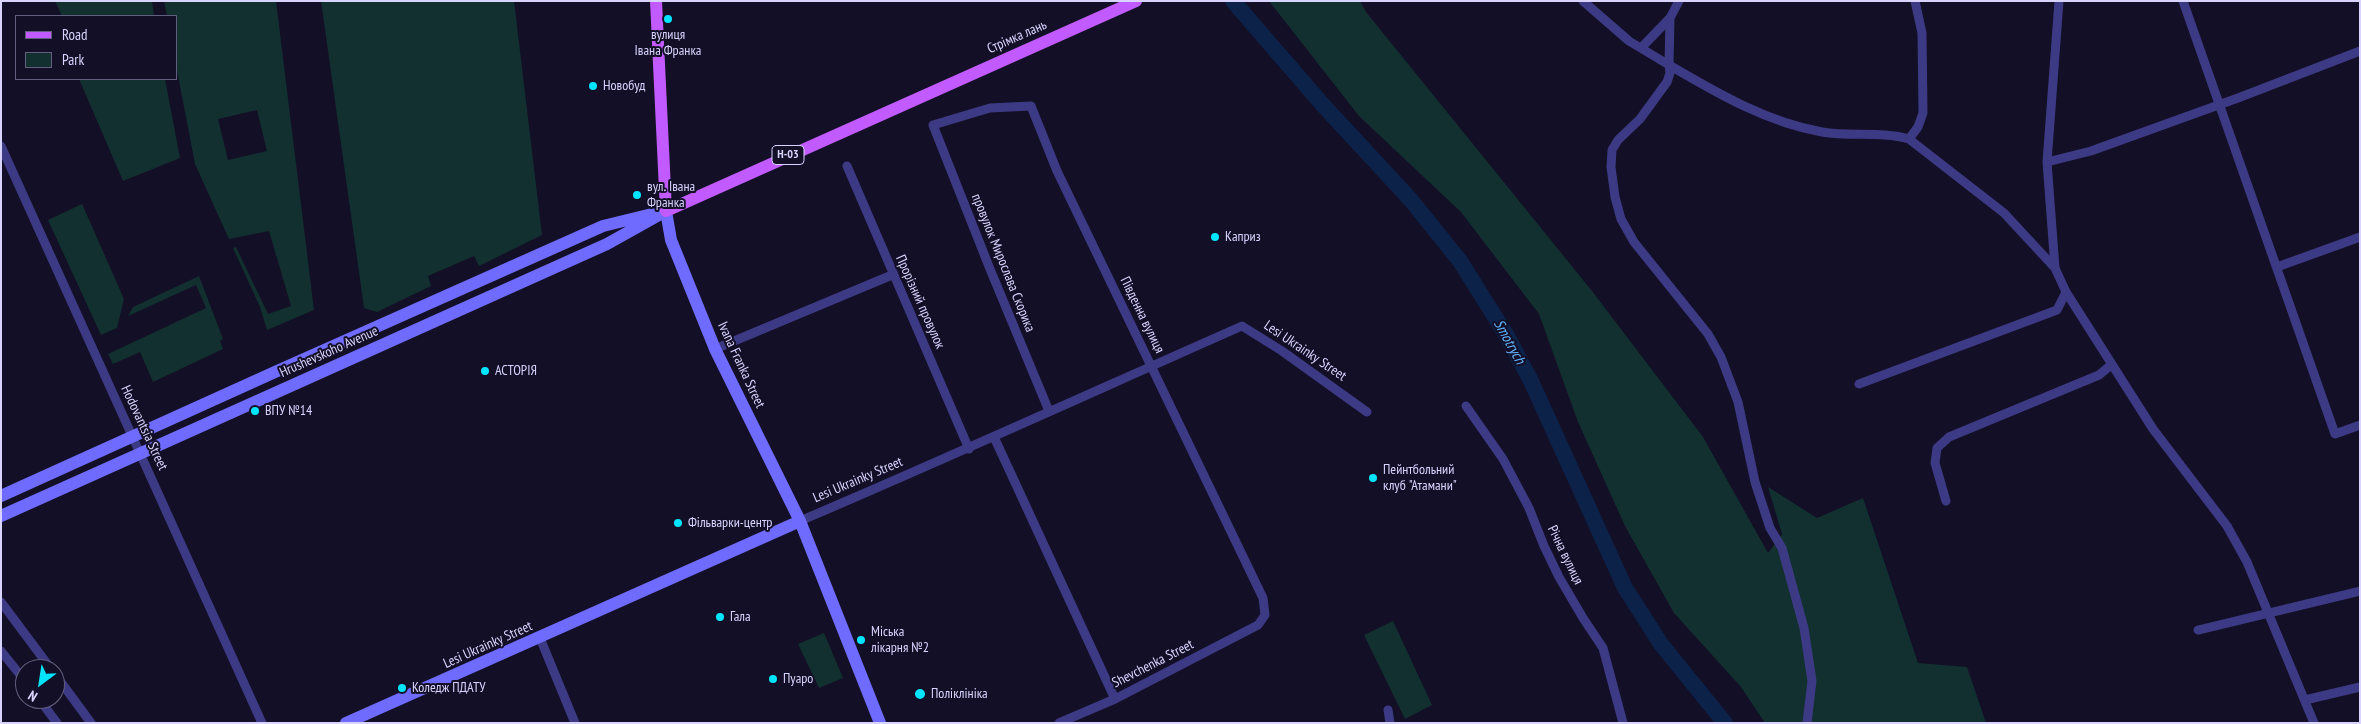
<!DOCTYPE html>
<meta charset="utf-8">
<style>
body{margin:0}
#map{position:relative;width:2361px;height:724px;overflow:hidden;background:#130f26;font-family:"PT Sans Narrow",sans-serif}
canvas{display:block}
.frame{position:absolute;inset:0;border:2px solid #d9d4ff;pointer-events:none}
.legend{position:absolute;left:15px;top:15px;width:162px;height:65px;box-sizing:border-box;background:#130f26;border:1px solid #625e7d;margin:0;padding:6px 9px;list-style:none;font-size:15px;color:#d9d4ff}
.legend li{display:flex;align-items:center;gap:10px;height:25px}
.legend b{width:25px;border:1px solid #625e7d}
.north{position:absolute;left:15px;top:659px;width:50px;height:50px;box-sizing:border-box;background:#130f26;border:1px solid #625e7d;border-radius:50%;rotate:211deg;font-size:14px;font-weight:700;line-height:20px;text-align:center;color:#d9d4ff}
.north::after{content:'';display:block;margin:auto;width:18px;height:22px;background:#00e5ff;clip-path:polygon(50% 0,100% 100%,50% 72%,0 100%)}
</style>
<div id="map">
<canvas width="2361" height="724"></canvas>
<div class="frame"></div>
<ul class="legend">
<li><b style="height:6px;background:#c25bff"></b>Road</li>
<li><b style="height:14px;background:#12302f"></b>Park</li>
</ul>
<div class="north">N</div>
</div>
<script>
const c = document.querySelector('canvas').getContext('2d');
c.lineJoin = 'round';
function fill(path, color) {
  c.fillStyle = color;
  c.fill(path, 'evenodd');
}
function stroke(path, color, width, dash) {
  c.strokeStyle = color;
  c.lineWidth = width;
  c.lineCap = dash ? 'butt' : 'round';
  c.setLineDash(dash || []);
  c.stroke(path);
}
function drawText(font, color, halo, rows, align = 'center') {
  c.font = font + ' "PT Sans Narrow",sans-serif';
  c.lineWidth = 4;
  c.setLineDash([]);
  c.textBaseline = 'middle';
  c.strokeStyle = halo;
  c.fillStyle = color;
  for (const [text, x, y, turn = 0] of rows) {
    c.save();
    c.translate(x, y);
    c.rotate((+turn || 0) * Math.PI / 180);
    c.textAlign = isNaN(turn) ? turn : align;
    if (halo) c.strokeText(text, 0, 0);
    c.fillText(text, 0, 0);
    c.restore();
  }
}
fill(new Path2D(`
 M55,1H152L154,16H62Z
 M164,1H276L314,310L267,330L260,307L233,248L236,247L268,314L291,306L269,231L229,239L195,164L176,65V16H167ZM257,110L267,151L228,160L218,119Z
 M321,1H514L542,235L479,266L474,256L428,276L431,286L377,312L364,308Z
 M1269,1H1360L1366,12L1592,291L1703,437L1768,553L1782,534L1768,487L1817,518L1863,498L1918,663L1967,667L1986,723H1765L1741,687L1674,613L1625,526L1578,422L1539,314L1461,212L1359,116Z
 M79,79H165L180,158L123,181Z
 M82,204L124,299L117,328L101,335L48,220Z
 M199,276L223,339L220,341L223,349L153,382L140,352L113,364L108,354L206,308L196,285L128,316L133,307Z
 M1393,621L1432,705L1405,719L1364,635Z
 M824,633L843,678L819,688L798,644Z`), '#12302f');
stroke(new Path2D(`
 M1233,1L1322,104L1410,199L1460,261L1507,336L1531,381L1625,588L1661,644L1725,723`), '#0c2248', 16);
stroke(new Path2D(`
 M1583,1L1629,41L1669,65L1670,73L1667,82L1640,119L1618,140L1612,150L1611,167L1615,197L1621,219L1634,242L1708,334L1721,357L1738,402L1755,482L1770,528L1782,548L1804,628L1812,681L1807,723
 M2059,1L2047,162L2055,268L2066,292L2153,429L2227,526L2247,562L2314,723
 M2183,1L2335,434L2360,425
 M1670,18L1669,65C1717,93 1766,122 1822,132C1851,137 1881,131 1909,139L2004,213L2055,268
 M1641,48L1670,18L1679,1
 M1909,139L1918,127L1923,113L1922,33L1915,1
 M1,146L262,723
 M2047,162L2091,151L2238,98L2360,51
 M847,166L969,449
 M2277,267L2360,237
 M715,349L892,275
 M1859,384L2057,310L2066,292
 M1466,406L1503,459L1529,508L1544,546L1559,577L1583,618L1603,648L1623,723
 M1049,411L990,269L933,125L990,108L1031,106L1057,171L1263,598L1265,615L1258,625L1115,699L1059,723
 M994,437L1115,699
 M1946,501L1935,463L1937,448L1949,437L2099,375L2111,365
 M800,521C948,458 1095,391 1242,326L1282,351L1367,412
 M1,602L51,669
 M2198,630L2360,591
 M540,638L575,723
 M1,651L25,681
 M55,674L91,723
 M39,699L57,723
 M2305,700L2360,687
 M1388,710L1390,723`), '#3d3a85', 9);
stroke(new Path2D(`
 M666,211L671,240L715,349L800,521L880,723
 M1,496L275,372L603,226L652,214
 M1,516L607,244L666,211
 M346,723L800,521`), '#6f6bff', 12);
stroke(new Path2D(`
 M656,1L666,211L1136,1`), '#c25bff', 12);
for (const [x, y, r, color] of [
 [668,19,5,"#00e5ff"],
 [593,86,5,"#00e5ff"],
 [637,195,5,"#00e5ff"],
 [1215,237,5,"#00e5ff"],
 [485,371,5,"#00e5ff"],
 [255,411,5,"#00e5ff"],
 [1373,478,5,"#00e5ff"],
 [678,523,5,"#00e5ff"],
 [720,617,5,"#00e5ff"],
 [861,640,5,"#00e5ff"],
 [773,679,5,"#00e5ff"],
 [402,688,5,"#00e5ff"],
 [920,694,6,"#00e5ff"]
]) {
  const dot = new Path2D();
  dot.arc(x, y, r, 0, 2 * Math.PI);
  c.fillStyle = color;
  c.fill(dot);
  stroke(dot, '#130f26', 2);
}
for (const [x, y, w] of [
 [788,155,32]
]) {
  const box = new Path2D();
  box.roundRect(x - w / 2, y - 9.5, w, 19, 4);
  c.fillStyle = '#130f26';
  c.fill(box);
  stroke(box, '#d9d4ff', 1);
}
drawText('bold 12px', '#d9d4ff', null, [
 ["Н-03",788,155]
]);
drawText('14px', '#d9d4ff', '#130f26', [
 ["вулиця",668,35,"center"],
 ["Івана Франка",668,51,"center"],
 ["Новобуд",603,86],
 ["вул. Івана",647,187],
 ["Франка",647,203],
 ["Каприз",1225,237],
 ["АСТОРІЯ",495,371],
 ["ВПУ №14",265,411],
 ["Пейнтбольний",1383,470],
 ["клуб \"Атамани\"",1383,486],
 ["Фільварки-центр",688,523],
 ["Гала",730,617],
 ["Міська",871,632],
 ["лікарня №2",871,648],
 ["Пуаро",783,679],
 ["Коледж ПДАТУ",412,688],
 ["Поліклініка",931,694]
], 'left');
drawText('14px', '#d9d4ff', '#130f26', [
 ["Стрімка лань",1017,37,-24],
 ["провулок Мирослава Скорика",1003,263,68],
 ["Прорізний провулок",920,302,66],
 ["Південна вулиця",1142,315,64],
 ["Lesi Ukrainky Street",1305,351,34],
 ["Hrushevskoho Avenue",329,352,-24],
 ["Ivana Franka Street",741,365,65],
 ["Hodovantsia Street",144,428,65],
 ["Lesi Ukrainky Street",858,480,-23],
 ["Річна вулиця",1565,555,64],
 ["Lesi Ukrainky Street",488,645,-24],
 ["Shevchenka Street",1153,664,-27]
]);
drawText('italic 15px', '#62b6ff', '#130f26', [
 ["Smotrych",1509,342,61]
]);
</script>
